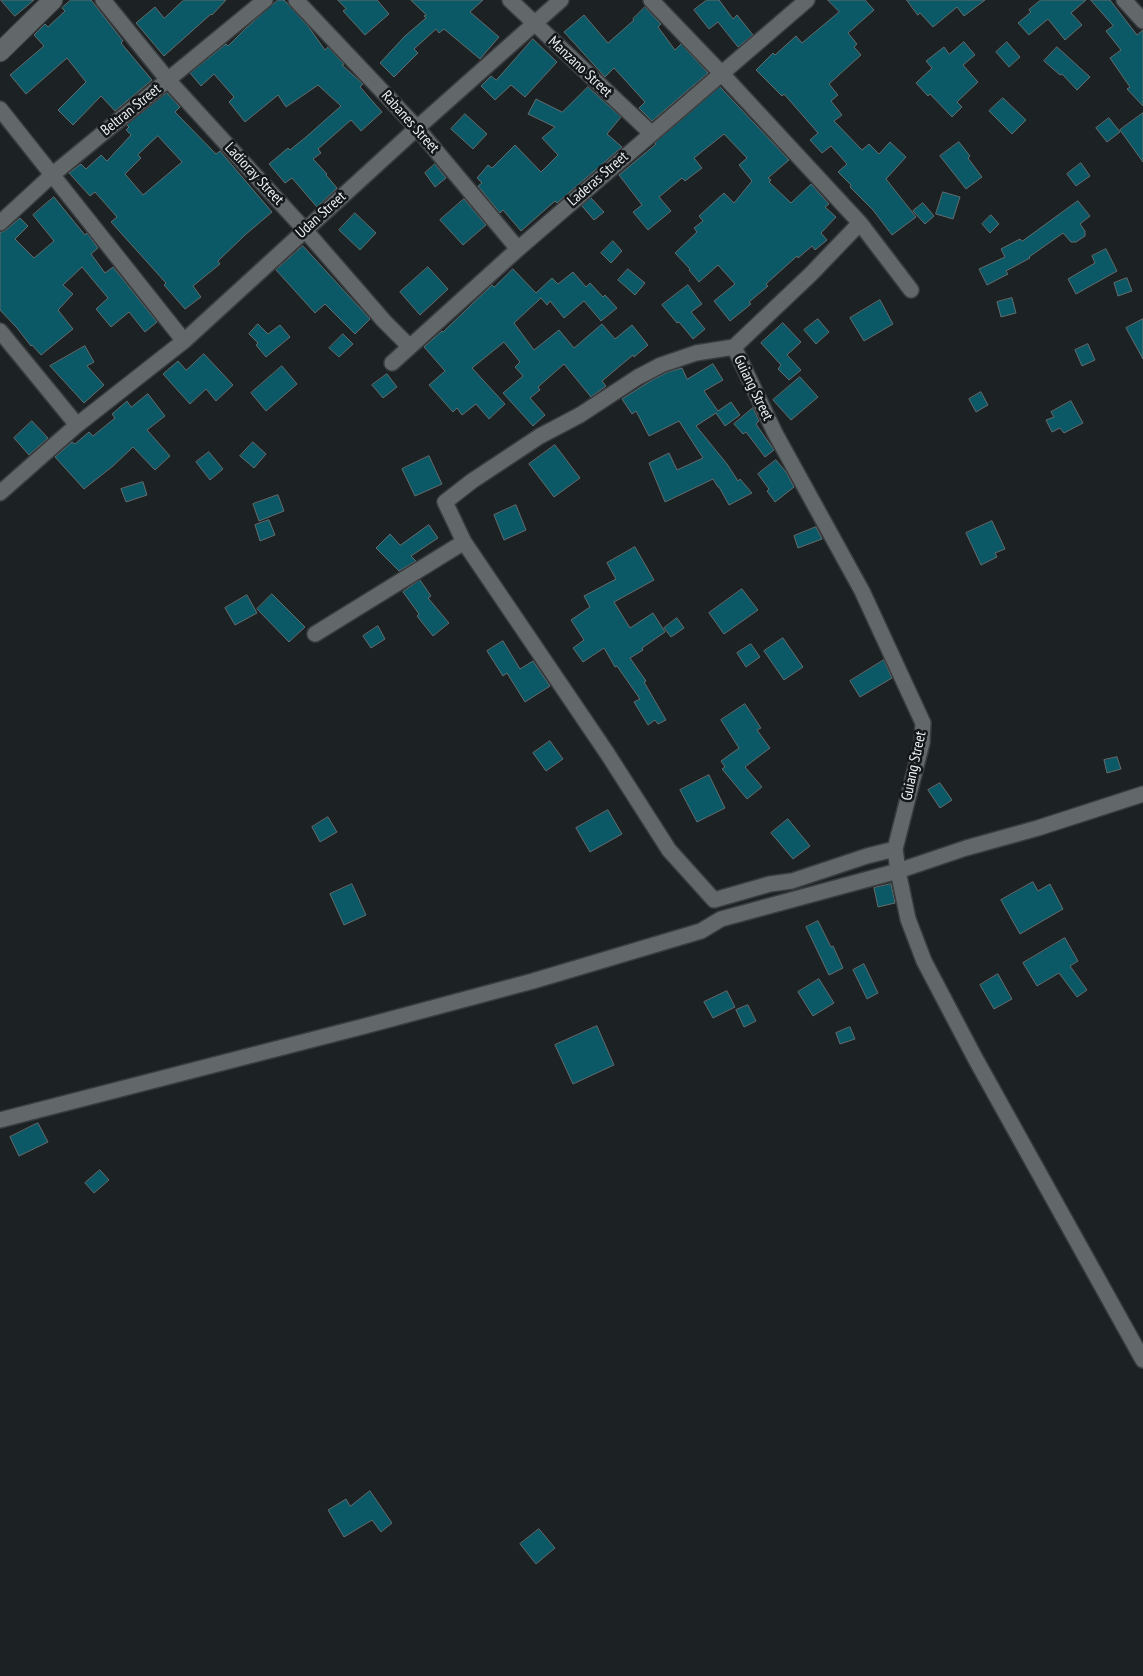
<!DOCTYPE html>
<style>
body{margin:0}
canvas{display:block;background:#1c2123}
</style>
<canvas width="1143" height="1676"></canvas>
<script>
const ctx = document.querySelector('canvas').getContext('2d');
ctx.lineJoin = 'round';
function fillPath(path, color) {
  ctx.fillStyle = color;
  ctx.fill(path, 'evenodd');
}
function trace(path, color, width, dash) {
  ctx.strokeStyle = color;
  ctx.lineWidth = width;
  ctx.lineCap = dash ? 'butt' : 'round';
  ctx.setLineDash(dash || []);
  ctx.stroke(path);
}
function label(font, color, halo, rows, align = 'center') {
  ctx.font = font + ' "PT Sans Narrow",sans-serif';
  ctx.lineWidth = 5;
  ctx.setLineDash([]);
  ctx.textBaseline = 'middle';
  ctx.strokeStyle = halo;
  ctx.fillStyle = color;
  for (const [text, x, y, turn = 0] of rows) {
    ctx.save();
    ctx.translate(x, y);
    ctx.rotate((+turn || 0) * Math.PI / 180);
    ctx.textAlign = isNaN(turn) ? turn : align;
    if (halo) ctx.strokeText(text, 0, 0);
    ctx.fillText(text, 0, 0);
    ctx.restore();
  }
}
const building = new Path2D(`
 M1,0H34L15,16Z
 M71,0H91L123,41L121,43L152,80L115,111L101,96L73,125L58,110L86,82L67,58L26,94L10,75L44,46L34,35L45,24L48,27L65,11L62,8Z
 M184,0H226L212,15L211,14L164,56L136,23L155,7L164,18Z
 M278,0H284L308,26L325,50L328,47L344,64L342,65L363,84L360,87L382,112L361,131L351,120L318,149L321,153L313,159L327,174L326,175L337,188L317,207L292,178L285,183L269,164L288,148L290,150L306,137L341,106L318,85L286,107L278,95L245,122L229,102L234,97L214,74L201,86L190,73L226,44L228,46L244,30Z
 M338,0H377L389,14L365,35L343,11L346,9Z
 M411,0H483L470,12L499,37L480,59L444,29L439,33L436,29L414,49L418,53L394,77L380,63L405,36L426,18L424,16L426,15Z
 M707,0H719L733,19L737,15L753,35L738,47L718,22L709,29L694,10Z
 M828,0H865L874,10L848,33L857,44L854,47L861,55L829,84L838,95L831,101L842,115L834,121L862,150L869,144L879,154L890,142L906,157L886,179L916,217L892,235L873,210L850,187L851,185L838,172L847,164L831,146L822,153L810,140L818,133L784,94L782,96L756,70L773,53L775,55L796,36L802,43L839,12Z
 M907,0H985L964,16L957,7L933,27L920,13L918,15Z
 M1041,0H1086L1071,13L1082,25L1065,40L1048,19L1029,35L1018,23L1031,12L1029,10Z
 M1091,0H1110L1137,35L1143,30V106L1127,89L1130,87L1110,58L1121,50L1106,31L1113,26Z
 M645,7L661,24L658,27L675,50L681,44L708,73L652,121L639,108L645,102L614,68L605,77L564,32L584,15L608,43L634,20L633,19Z
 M533,39L557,62L525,97L511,85L495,100L481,86L491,76L496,80Z
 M964,42L975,55L963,65L978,82L957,102L962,107L952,117L930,94L928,96L916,83L932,68L926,61L944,47L949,54Z
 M1007,42L1020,57L1009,67L996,52Z
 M1057,47L1090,77L1077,90L1062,74L1060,75L1044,61Z
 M588,87L621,117L607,134L622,147L557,203L555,201L521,231L503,210L500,213L478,186L482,183L477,178L488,165L492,168L515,145L541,172L558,155L542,138L555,127L528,114L536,99L562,112Z
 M720,87L789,160L768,178L771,180L769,182L791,203L811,184L829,204L825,207L836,217L821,233L827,240L815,250L812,246L798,258L797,256L766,284L768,286L749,302L751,304L730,321L714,301L735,284L718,265L699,282L689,270L690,269L675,253L697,232L694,228L703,221L699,216L724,193L734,203L752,181L739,165L747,158L724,134L694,158L702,168L685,181L682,178L659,197L671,211L648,230L633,212L642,205L619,175L656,144L655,143Z
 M167,93L180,107L175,112L216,154L220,151L272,212L245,235L218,261L220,264L193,286L201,297L185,309L164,285L166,283L111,222L117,217L95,192L90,196L69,173L81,164L86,169L101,155L107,161L131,135L126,130L129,127L127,125ZM158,136L182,162L143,195L125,174L141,158L138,155Z
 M1003,98L1026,120L1012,134L989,111Z
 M1143,113V162L1120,130Z
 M465,114L487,134L473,149L451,129Z
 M1109,118L1120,132L1107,142L1096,128Z
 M959,142L970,156L968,158L982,177L966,189L940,156Z
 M1081,163L1090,176L1076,186L1067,174Z
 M435,164L446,178L435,187L425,173Z
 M943,192L960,197L953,219L936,214Z
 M54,197L85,235L87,233L98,248L91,254L105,273L113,267L157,322L145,332L129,312L111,327L96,309L108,298L82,267L63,285L73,294L58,310L73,329L41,355L32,345L31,346L17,328L0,310V233L6,230L20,218L28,226L15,239L34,258L54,241L33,215Z
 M591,198L604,212L594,220L582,206Z
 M464,199L486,225L463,245L440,220Z
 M1078,201L1090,216L1080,224L1085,231V236L1076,242H1071L1063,233L1029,257L1030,258L1006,271L1008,274L987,285L979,269L1005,257L1001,249L1020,239L1022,241Z
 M923,203L934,216L925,224L913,211Z
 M355,213L376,233L360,250L339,230Z
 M991,215L999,224L990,233L982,224Z
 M613,241L622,251L611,263L601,253Z
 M303,246L370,319L355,334L325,304L315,313L276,270Z
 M1106,249L1117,271L1076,294L1068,279L1095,263L1092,256Z
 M428,267L448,289L420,315L400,292Z
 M513,269L536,293L552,278L558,284L573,272L586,287L590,283L603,297L605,295L617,308L601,321L584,301L564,318L550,301L547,305L541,298L514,323L534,350L559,330L574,348L602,324L615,339L632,325L648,345L634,357L633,355L602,381L606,386L591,397L564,364L538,387L540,390L530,398L545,415L533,426L503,393L523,376L515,367L520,362L504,342L472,368L505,404L489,419L476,404L462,415L457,408L453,412L429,385L445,371L424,347L442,331L443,332L492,285L494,287Z
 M628,269L645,283L635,295L618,280Z
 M1127,278L1132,291L1118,296L1114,283Z
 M688,285L702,304L691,312L705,329L693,339L679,322L677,323L662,305Z
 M1012,298L1016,313L1001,317L997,302Z
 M880,300L893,324L864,341L850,318Z
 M818,319L829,332L816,344L804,330Z
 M1143,319V359L1126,328Z
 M783,323L801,342L787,355L801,370L789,380L778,369L781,365L761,343Z
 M258,324L268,334L280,325L290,337L266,357L256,345L258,343L249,334Z
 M343,334L353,344L339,357L329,348Z
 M1088,344L1095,360L1082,366L1075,350Z
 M85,346L94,362L87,366L104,385L84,403L50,366Z
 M204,354L233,385L216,401L206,389L190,404L163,374L178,361L186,370Z
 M713,364L723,380L704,391L718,411L731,402L740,415L725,426L716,413L696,426L727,464L738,481L740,479L752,493L729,505L719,487H718L713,479L665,502L649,463L669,453L677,470L703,458L679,421L649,436L636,411L632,414L622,399L652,380L668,372L682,368L687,379Z
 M282,366L297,384L266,411L251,393Z
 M387,374L397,387L383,398L372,385Z
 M800,377L818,397L791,420L773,400Z
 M981,392L988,405L976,412L969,399Z
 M148,394L165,416L147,430L170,456L155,470L133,447L113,466L84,489L55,457L72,442L75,444L89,432L93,436L115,418L112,414L127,401L131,407Z
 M1071,401L1083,423L1064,433L1060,428L1052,432L1046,420L1054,417L1051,412Z
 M753,408L759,421L756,424L774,450L765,457L746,432L743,434L734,424Z
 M32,421L48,438L29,455L14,438Z
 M253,442L266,454L254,468L240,456Z
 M555,445L580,478L554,497L529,464Z
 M209,452L223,469L210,480L196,462Z
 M429,456L442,484L415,496L402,469Z
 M776,460L786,472L794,487L775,502L767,491L769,489L758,474Z
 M143,482L147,495L126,502L121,489Z
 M278,495L284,511L259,521L253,504Z
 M516,505L526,530L504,540L494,515Z
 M269,520L275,535L260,541L255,525Z
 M992,521L1005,549L995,553L997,557L981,565L966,533Z
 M429,525L438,538L411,556L416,561L399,571L376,548L390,534L400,545Z
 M816,527L822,539L798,548L794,536Z
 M635,547L654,580L614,602L630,628L653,613L665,632L642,648L643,650L630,658L646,681L644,682L666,720L658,724L655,720L648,725L634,702L640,699L617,666L615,667L604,648L583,662L573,648L584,640L571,620L590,607L584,596L616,579L607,563Z
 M420,580L431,596L428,598L449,623L433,636L417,616L419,614L403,592Z
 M742,589L758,610L724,634L709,613Z
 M272,594L305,627L289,642L257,609Z
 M247,595L257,613L235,625L225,608Z
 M677,618L684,628L671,637L664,628Z
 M378,626L385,639L371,648L363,636Z
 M783,638L803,667L784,680L764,651Z
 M503,641L520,669L533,661L550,686L525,702L507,673L503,676L487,651Z
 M751,644L760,657L746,667L737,653Z
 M884,660L892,678L860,697L850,681Z
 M745,704L761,728L757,730L770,748L745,767L762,787L747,799L722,769L725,767L721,761L739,748L721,720Z
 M550,741L563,759L546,771L533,753Z
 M1117,757L1121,769L1107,773L1104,760Z
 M709,775L725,808L697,822L680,790Z
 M940,783L952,800L940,808L928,790Z
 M608,810L622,834L590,852L576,828Z
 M328,817L337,832L320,842L312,827Z
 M788,819L810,846L793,859L771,833Z
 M1033,882L1038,891L1050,884L1063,909L1020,934L1001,900Z
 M352,884L366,915L344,925L330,894Z
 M891,884L895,903L878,907L874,888Z
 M818,921L831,947L833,946L843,968L829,975L806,927Z
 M1065,938L1078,961L1070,966L1087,990L1077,997L1059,973L1037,986L1023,963Z
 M864,964L878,993L867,999L853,970Z
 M998,974L1012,999L994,1009L980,985Z
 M819,979L834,1003L813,1016L798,992Z
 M727,991L735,1007L713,1018L704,1002Z
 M748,1005L756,1021L744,1027L736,1010Z
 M597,1026L614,1065L573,1084L555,1045Z
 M850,1027L855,1039L840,1044L836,1033Z
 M38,1123L48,1142L19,1156L10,1137Z
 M100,1170L109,1180L94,1193L85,1183Z
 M370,1491L392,1523L381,1532L372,1520L344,1537L328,1510L346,1499L350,1506Z
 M539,1529L555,1548L536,1564L520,1544Z`);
fillPath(building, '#0b5967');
trace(building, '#646b6c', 1);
const minor = new Path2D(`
 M103,0L168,80L305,230L384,321L409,346
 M296,0L417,128L518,249
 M510,0L651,133
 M651,0L722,74L860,223L811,274L734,347L775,433L862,591L923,723L922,743L895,849L898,871L908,919L924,961L975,1058L1143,1360
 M1124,0L1143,21
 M0,109L184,341
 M0,223L52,175L265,0
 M860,223L911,290
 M0,331L77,425
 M734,347L696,353L661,365L638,377L580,415L540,436L472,481L445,502L464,542L607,753L669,850L714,900L770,884L792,881L867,856L895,849
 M392,363L518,249L807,0
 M0,493L77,425L184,341L417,128L561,0
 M315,634L464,542
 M0,1120L365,1026L533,981L701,931L721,919L898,871L966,848L1038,828L1143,794`);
const tertiary = new Path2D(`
 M0,52L53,0`);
trace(minor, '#393c3f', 18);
trace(tertiary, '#393c3f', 21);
trace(minor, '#62676a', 15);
trace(tertiary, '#62676a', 19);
label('15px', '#eceff0', '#13171a', [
 ["Manzano Street",580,67,43],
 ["Beltran Street",131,110,-39],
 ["Rabanes Street",410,122,48],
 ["Ladioray Street",254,174,47],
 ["Laderas Street",598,179,-41],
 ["Udan Street",321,215,-42],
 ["Guiang Street",753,388,64],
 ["Guiang Street",914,766,-78]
]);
</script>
